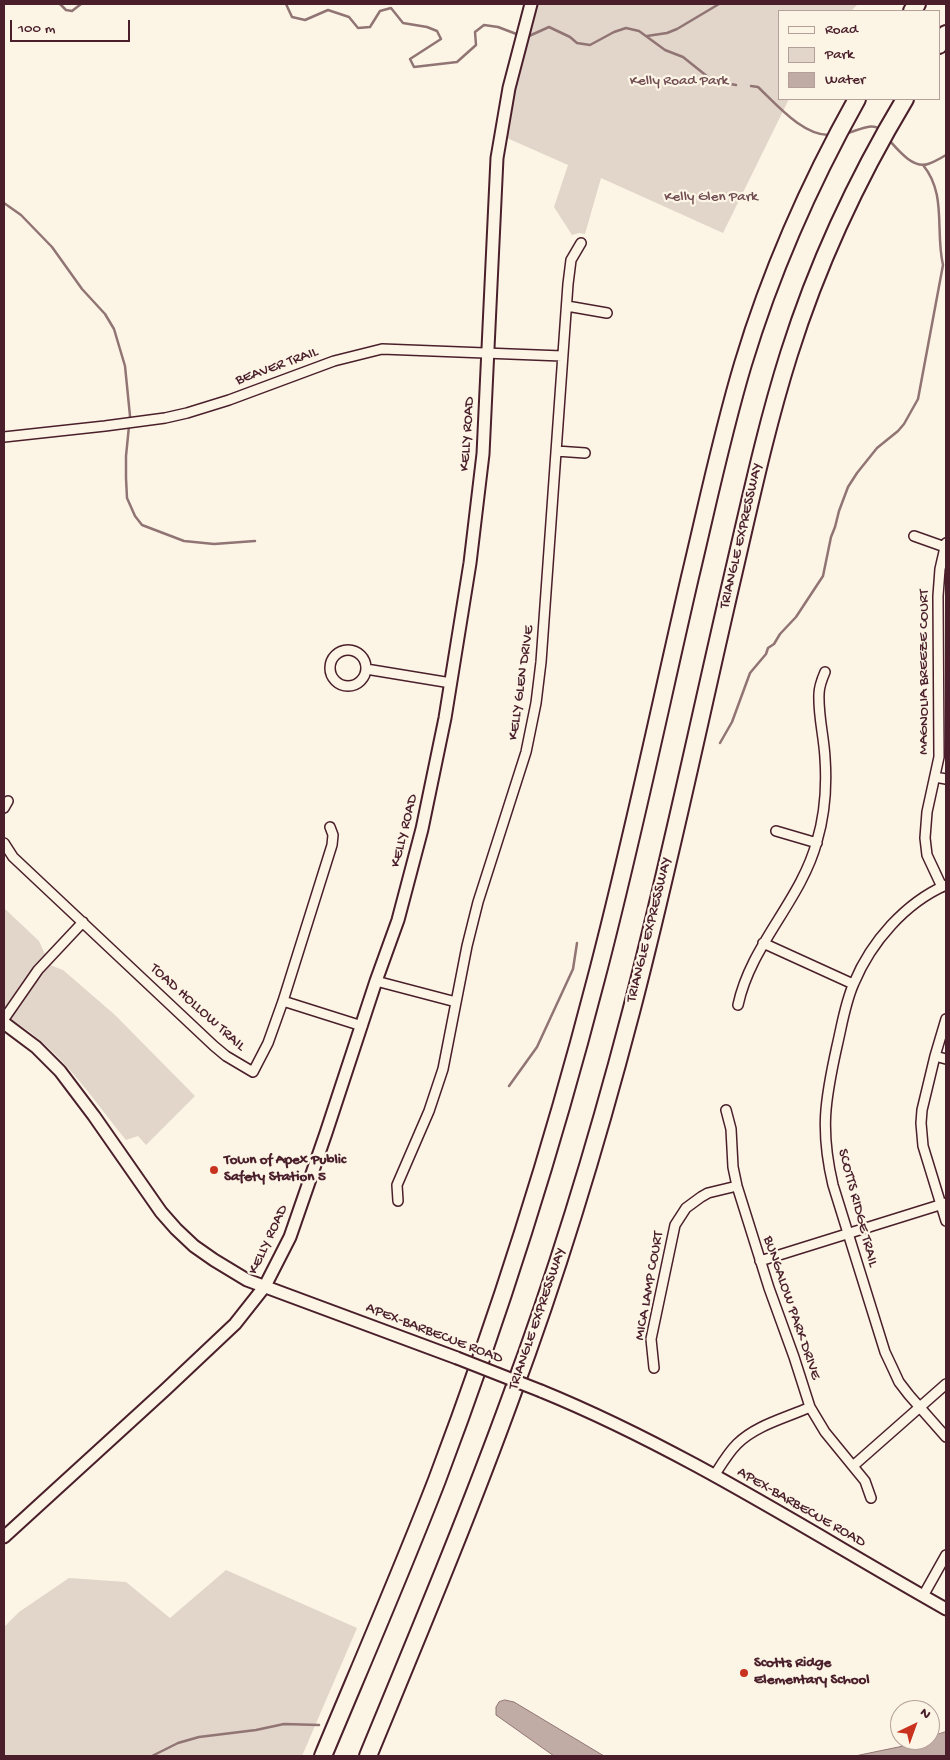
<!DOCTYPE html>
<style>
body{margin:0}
#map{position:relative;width:950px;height:1760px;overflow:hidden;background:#fcf5e5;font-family:"Gochi Hand",sans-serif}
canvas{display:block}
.frame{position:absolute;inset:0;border:5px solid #4a1f2b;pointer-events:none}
.legend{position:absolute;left:778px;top:10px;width:162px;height:90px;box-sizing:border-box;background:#fcf5e5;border:1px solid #b59f9b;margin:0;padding:6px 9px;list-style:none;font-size:15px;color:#4a1f2b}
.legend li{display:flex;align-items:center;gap:10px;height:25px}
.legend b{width:25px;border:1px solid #b59f9b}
.north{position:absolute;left:890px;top:1700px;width:50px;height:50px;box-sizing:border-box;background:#fcf5e5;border:1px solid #b59f9b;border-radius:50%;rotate:42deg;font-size:14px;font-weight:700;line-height:20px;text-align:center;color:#4a1f2b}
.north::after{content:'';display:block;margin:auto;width:18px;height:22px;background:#c8321e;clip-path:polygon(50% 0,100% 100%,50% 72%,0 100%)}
.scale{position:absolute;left:10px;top:20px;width:120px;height:22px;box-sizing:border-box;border:2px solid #4a1f2b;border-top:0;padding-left:6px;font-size:15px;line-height:18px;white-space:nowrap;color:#4a1f2b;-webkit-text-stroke:4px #fcf5e5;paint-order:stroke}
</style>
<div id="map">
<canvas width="950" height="1760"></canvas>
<div class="frame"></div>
<ul class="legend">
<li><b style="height:6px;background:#fcf5e5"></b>Road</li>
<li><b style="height:14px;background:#e2d5ca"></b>Park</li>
<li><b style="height:14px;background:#c0aca5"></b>Water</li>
</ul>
<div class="north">N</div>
<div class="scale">100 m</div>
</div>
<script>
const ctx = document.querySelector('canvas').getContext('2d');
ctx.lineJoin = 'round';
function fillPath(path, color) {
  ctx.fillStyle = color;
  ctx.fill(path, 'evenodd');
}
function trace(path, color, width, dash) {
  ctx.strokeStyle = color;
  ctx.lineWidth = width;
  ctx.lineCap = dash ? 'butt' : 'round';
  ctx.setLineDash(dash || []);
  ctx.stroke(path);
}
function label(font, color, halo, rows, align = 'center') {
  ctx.font = font + ' "Gochi Hand",sans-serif';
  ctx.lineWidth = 4.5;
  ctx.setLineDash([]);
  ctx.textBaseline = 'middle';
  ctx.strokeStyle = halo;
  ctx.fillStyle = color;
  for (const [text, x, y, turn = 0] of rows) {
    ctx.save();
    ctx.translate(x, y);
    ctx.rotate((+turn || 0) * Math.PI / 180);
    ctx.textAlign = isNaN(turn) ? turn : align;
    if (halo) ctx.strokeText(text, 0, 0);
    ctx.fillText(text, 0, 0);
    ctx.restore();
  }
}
fillPath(new Path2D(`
 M530,4H858L851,11H779V99H789L723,233L601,178L585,234L579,233L572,235L554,207L568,165L507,138C507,90 506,47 530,4Z
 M4,908L39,941L50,965L63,970L115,1015L195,1096L146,1145L138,1136L126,1140C90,1096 56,1042 4,1016Z
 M226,1570L357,1628L302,1756H4V1627L19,1612L69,1578L126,1582L170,1618Z`), '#e2d5ca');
const water = new Path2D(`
 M505,1700L514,1702L604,1756H554L496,1715V1707L499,1702Z
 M946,1732V1756H855L913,1744L921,1740H930V1737Z`);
fillPath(water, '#c0aca5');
trace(water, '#917474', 1);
trace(new Path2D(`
 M60,4L66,10L72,11L81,4
 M286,4L292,17L305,20L328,10L349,17L358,28L370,27L380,11L391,8L403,23L427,27L437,31L441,39L410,59L414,67L457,62L476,45L475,32L484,25L498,27L519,35
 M529,36L549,27L570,37L577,43L590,45L614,32L626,28L639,31L665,50L683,57L713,81L736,85
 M647,36L667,33L677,29L719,4
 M751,86L758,87C777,105 804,137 831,135
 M844,134C856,132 871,121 881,130
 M889,140C898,150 913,169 928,164C934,162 941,158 946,155
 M4,203L21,215L52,247L82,289L105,314L114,329L125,366L130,416L126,456V478L127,498L135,516L142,525L184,541L214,544L255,541
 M720,743L732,722L750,673L766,654L768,648L774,644L780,634L796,617L823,576L831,537L835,527L839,511L848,487L857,473L877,448L898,431L904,424L918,399L943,265C935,231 947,194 923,165
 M509,1086L537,1047L573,969L577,943
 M152,1756L178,1743L199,1737L256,1730L284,1724L319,1725`), '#917474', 2.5);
const minor = new Path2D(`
 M567,306L607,313
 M4,437L105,426L165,418L187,413L229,400L334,361L382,349L562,356
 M556,451L585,453
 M914,536L945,547
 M330 668a18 18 0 1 1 36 0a18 18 0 1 1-36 0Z
 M366,669L451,683
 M935,777L946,779
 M4,808L8,801
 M776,831L817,843
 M4,843L13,857L214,1046L226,1056L253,1072L268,1043L283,1001L332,845L333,835L330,827
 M946,885C905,903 871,942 854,983C845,1003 842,1025 837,1046C825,1100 820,1130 833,1185L885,1352L893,1369L899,1382L909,1395L946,1437
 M942,887L927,855L925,838L927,812L939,757L938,596L940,569L946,543
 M763,943L853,984
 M376,981L456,1002
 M283,1001L362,1026
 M738,1005C751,944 801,901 817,841C825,814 827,787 825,758C824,737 818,715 819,694C819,686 822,679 825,672
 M4,1019L38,970L83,922
 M946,1019L935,1056L922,1110L921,1123L923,1146L946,1221
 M935,1056L946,1059
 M726,1110L731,1129L733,1167L737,1186L769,1288L794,1357L810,1407L825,1432L865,1481L871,1498
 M398,1201L397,1185L429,1111L443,1069L467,946L478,902L526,752L536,703L541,662L568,284L571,260L581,243
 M760,1261L946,1203
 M654,1368L651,1339L675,1225L686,1208L701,1197L708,1193L737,1186
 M853,1466L946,1384
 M714,1476C721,1465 728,1453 737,1444C756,1425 786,1418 810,1407
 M923,1596L946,1555`);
const tertiary = new Path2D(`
 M4,1023L36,1047L60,1071L94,1116L161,1212L176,1229L194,1246L214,1260L247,1280L457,1358
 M541,1391C683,1449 813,1534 946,1609
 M4,1537L165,1390L235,1324L265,1286L290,1237L326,1133L376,981L398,920L422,829L445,718L470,563L483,454L497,158L509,88L531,4`);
const motorway = new Path2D(`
 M912,11L917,4
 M939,45L946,34
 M323,1756C361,1665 401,1573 437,1480C499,1316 552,1149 596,979C631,846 659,711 690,577C707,506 722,434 743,364C771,271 810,183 857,99
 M368,1756C417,1637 467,1518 511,1397C558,1271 597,1142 631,1012C669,867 699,721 733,575C750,502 766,427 789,354C817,265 857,179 905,99`);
trace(minor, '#4a1f2b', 12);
trace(tertiary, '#4a1f2b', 15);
trace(motorway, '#4a1f2b', 20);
trace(minor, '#fcf5e5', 9);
trace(tertiary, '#fcf5e5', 11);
trace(motorway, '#fcf5e5', 16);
const tertiaryBridge = new Path2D(`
 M457,1358L541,1391`);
trace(tertiaryBridge, '#4a1f2b', 15, []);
trace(tertiaryBridge, '#fcf5e5', 11);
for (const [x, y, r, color] of [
 [214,1170,5,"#c8321e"],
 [744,1673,5,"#c8321e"]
]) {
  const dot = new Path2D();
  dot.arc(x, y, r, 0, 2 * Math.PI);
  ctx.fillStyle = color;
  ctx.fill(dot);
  trace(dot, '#fcf5e5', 2);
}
label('15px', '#704c53', '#fcf5e5', [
 ["Kelly Road Park",679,82],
 ["Kelly Glen Park",711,198]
]);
label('15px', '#4a1f2b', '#fcf5e5', [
 ["BEAVER TRAIL",277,367,-20],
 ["KELLY ROAD",468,434,-86],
 ["TRIANGLE EXPRESSWAY",742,536,-77],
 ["MAGNOLIA BREEZE COURT",925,672,-90],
 ["KELLY GLEN DRIVE",522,683,-82],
 ["KELLY ROAD",405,831,-76],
 ["TRIANGLE EXPRESSWAY",650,930,-76],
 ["TOAD HOLLOW TRAIL",197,1008,42],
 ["SCOTTS RIDGE TRAIL",857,1208,75],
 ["KELLY ROAD",269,1240,-65],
 ["MICA LAMP COURT",650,1286,-80],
 ["BUNGALOW PARK DRIVE",791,1308,71],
 ["TRIANGLE EXPRESSWAY",538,1319,-71],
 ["APEX-BARBECUE ROAD",434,1334,21],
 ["APEX-BARBECUE ROAD",801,1508,30]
]);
label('bold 15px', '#4a1f2b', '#fcf5e5', [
 ["Town of Apex Public",224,1161],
 ["Safety Station 5",224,1178],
 ["Scotts Ridge",754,1664],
 ["Elementary School",754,1681]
], 'left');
</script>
